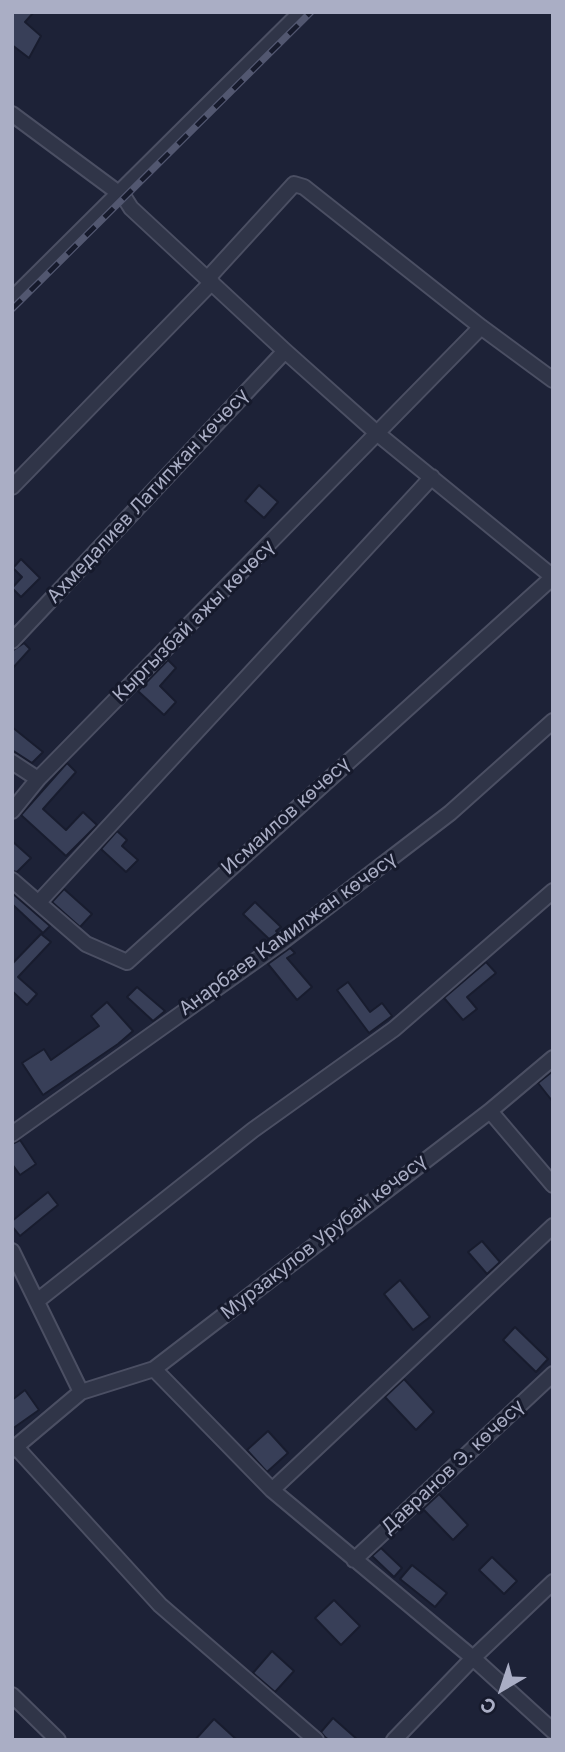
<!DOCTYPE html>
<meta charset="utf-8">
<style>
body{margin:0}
#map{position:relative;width:565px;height:1752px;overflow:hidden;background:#1d2237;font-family:Inter,sans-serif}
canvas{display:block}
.frame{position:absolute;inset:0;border:14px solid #aaaec5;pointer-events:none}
.north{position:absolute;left:467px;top:1654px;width:70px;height:70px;-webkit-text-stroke:5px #161a2c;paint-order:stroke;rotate:219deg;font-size:19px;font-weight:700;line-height:28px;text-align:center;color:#aaaec5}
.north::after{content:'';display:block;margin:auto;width:24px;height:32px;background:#aaaec5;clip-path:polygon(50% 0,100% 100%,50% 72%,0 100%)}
</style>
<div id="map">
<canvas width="565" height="1752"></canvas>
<div class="frame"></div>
<div class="north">С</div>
</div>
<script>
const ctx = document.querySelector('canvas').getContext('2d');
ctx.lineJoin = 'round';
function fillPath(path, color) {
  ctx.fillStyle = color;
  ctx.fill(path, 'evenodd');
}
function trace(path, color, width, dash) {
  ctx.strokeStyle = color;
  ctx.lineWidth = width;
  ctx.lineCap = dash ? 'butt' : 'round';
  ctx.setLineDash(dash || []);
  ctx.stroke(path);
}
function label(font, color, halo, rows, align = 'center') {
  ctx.font = font + ' Inter,sans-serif';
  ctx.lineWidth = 6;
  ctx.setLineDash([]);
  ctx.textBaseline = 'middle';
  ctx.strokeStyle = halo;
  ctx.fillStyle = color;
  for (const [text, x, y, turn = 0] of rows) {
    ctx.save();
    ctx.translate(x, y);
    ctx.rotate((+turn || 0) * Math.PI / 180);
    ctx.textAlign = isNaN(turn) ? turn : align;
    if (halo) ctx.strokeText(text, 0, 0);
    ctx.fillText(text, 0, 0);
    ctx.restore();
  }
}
const building = new Path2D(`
 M12,12H34L25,22L41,36L29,58L12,45Z
 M259,485L278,502L264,518L245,501Z
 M21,559L40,578L21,597L12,588L22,577L13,568Z
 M24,643L30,649L12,669V651Z
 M168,660L176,668L160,686L176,702L164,715L138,691Z
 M12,727L43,752L32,763L12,750Z
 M67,763L76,772L43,809L66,830L83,812L97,825L66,856L21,815Z
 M117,831L127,840L122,846L138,860L126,872L101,849Z
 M12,841L31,858L17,872L12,871Z
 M64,889L92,914L80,927L52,902Z
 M12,893L50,926L43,933L12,904Z
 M255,902L281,927L276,931L278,933L269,939L243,914Z
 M41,934L51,942L18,977L37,994L27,1005L12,991V964Z
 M290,948L295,953L287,958L312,987L297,1000L268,964Z
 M486,962L496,973L467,997L477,1009L463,1020L444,998Z
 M348,982L370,1012L382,1003L392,1016L369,1033L337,990Z
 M137,987L165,1011L153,1021L127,997Z
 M107,1002L133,1031L118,1044L43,1095L22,1063L44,1049L51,1060L99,1026L91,1016Z
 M553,1071V1102L538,1083Z
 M20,1140L36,1164L20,1175L12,1164V1144Z
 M48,1192L58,1205L20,1236L12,1226V1221Z
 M482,1241L500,1262L487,1274L468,1252Z
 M400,1280L430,1317L413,1330L384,1294Z
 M515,1327L548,1359L536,1372L503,1340Z
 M404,1379L434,1412L416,1430L385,1397Z
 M25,1390L39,1410L12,1429V1400Z
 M268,1431L288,1453L267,1472L247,1450Z
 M439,1494L468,1525L453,1540L423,1509Z
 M381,1548L402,1568L394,1577L372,1556Z
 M492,1557L517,1581L504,1594L479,1570Z
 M412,1565L447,1593L435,1607L400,1579Z
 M334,1600L360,1626L341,1645L315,1618Z
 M272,1651L294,1671L275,1692L253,1673Z
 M333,1718L358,1740H329L325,1737L321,1732Z
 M214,1719L237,1740H195Z`);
fillPath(building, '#383f58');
trace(building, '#181c2e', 2);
const minor = new Path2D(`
 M12,114L124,197L131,208L285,351L378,434L553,577
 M208,278L294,184L304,187L481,327L553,380
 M12,299L301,12
 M12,487L212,282
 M12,641L285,351
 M12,762L38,779
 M12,811L38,779L481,327
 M12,880L86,944L127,962L553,577
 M39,902L432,477
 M490,1111L553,1185
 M12,1134L279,944L450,813L553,721
 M12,1251L81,1392
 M37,1301L253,1130L394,1029L553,891
 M154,1369L272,1490L473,1658L553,1731
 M16,1447L160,1605L316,1740
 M12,1450L81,1392L154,1369L490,1111L553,1058
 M272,1490L553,1226
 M354,1560L553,1374
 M12,1695L58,1740
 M394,1740L473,1658L553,1582`);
trace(minor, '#4b4f63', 18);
trace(minor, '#303548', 14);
const rail = new Path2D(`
 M12,309L311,12`);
trace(rail, '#525770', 7);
trace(rail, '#161a2c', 4.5, [13]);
label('19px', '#aaaec5', '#161a2c', [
 ["Ахмедалиев Латипжан көчөсү",148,496,-47],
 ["Кыргызбай ажы көчөсү",194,621,-45],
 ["Исмаилов көчөсү",286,816,-42],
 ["Анарбаев Камилжан көчөсү",288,934,-36],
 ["Мурзакулов Урубай көчөсү",324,1237,-38],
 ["Давранов Э. көчөсү",453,1467,-43]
]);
</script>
